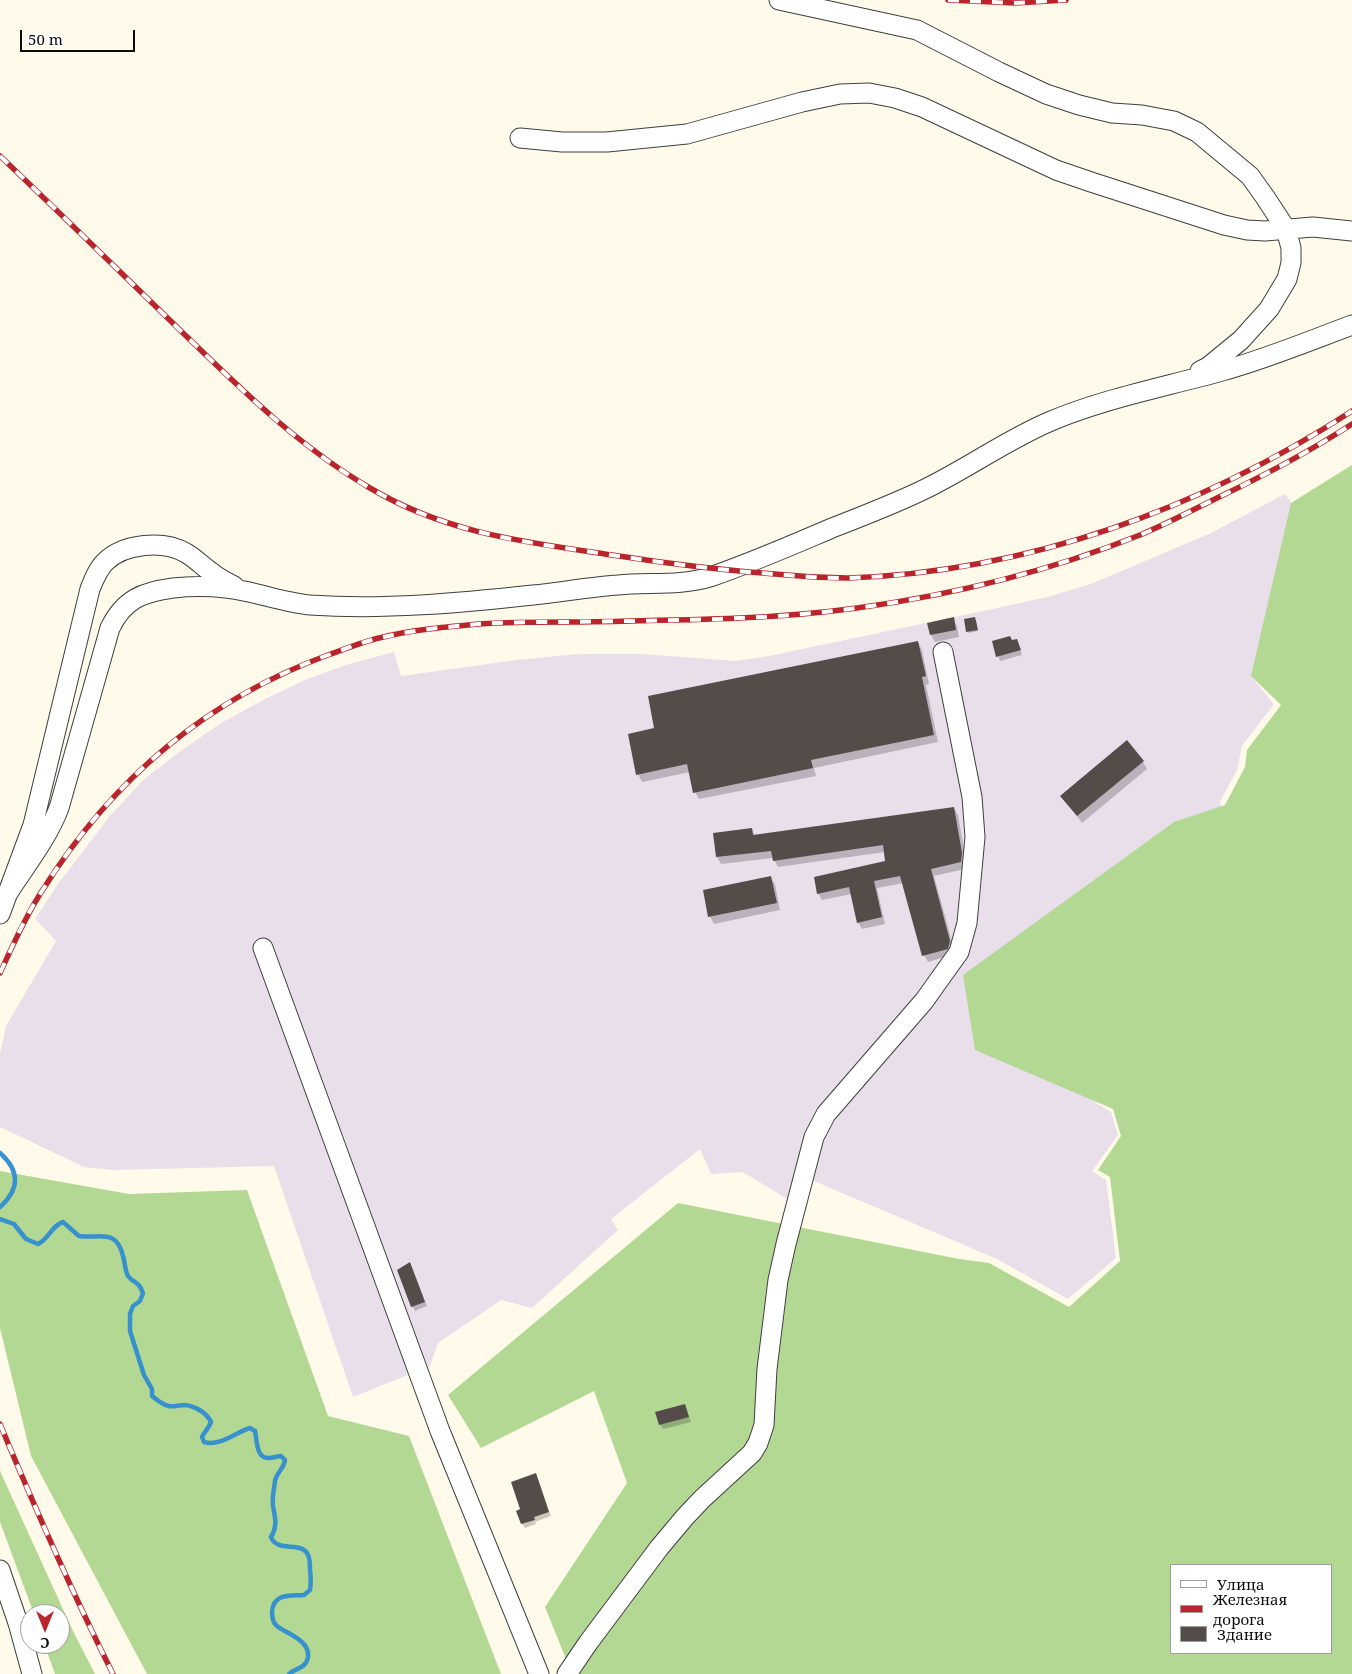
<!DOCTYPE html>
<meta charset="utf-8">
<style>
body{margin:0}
#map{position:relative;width:1352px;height:1674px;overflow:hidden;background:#fffae9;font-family:"Noto Serif",serif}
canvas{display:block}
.legend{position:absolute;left:1170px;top:1564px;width:162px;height:90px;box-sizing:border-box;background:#fff;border:1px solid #9d9d9d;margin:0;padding:6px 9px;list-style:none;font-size:15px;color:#0b0b0b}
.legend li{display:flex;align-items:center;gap:10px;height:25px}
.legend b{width:25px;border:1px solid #9d9d9d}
.north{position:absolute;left:20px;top:1604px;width:50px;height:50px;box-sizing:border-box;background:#fff;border:1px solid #9d9d9d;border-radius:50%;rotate:180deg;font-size:14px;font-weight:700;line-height:20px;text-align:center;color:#0b0b0b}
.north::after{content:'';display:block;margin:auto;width:18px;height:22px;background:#b9252d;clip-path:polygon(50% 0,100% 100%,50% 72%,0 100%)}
.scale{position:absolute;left:20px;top:30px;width:115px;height:22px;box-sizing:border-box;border:2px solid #0b0b0b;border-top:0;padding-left:6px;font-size:15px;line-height:18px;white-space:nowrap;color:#0b0b0b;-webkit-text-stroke:4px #fff;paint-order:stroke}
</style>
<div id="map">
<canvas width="1352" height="1674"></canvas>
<ul class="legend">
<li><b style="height:6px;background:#fff"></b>Улица</li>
<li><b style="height:6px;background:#b9252d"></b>Железная дорога</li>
<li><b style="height:14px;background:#544c48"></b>Здание</li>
</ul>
<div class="north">С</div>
<div class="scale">50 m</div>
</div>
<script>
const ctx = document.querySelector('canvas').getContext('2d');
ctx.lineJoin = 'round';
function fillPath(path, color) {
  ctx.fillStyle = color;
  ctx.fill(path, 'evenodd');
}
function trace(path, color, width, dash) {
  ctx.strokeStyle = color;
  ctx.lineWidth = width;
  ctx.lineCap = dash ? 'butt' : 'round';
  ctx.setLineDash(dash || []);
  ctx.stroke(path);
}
fillPath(new Path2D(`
 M1285,494L1343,574L1251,676L1274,704L1242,746L1237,770L1220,802L1239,899L1080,1093L1111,1112L1118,1135L1092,1171L1106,1180L1116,1258L1068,1299L997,1259L814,1181L794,1179L787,1199L743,1172L711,1174L700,1149L611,1219L618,1230L532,1308L501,1300L438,1343L430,1366L353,1397L274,1166L114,1170L84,1167L0,1127V1054L6,1026L56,941L35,919L58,884L110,816L143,780L178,753L221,723L265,699L307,679L346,665L394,652L401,676L517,660L578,654H643L735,661L769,656L1002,607L1047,597L1091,584L1211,533Z`), '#e9dfea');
fillPath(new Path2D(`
 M1352,465V1674H572L545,1607L627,1483L594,1391L481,1448L448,1395L678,1203L959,1259L989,1263L1069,1307L1120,1261L1110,1177L1098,1170L1121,1136L1113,1109L975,1050L963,975L1174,822L1225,805L1245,767L1247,750L1281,705L1251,676L1291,503ZM1171,1565H1331V1653H1171Z
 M0,1171L129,1194L247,1190L328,1416L409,1436L501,1674H147L31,1456L0,1328Z
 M0,1471L73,1631L95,1674H55L44,1644H60V1614H34L0,1522Z`), '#b3d894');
fillPath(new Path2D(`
 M953,619L957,626L959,637L935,642L931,635Z
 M976,620L978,631L969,633L967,631Z
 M1017,640L1022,655L1000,661L993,642Z
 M918,642L922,650L929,684L926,685L938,742L814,768L816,776L699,799L695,792L690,772L642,782L638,774L656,729Z
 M1143,762L1147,769L1082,823L1062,796Z
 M954,808L958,815L966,861L965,869L934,876L954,949L951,955L928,962L924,955L904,883L877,888L885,924L862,929L858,922L852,894L822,900L818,893L887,862L885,852L778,867L773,858L721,864L717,857L752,829L755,836Z
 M770,877L775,884L780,910L714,924L710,916Z
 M412,1268L427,1306L415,1311L412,1306Z
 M685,1405L691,1422L663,1429L660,1424Z
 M538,1479L551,1516L535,1522L536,1524L525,1528L522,1524V1510Z`), '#0003');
trace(new Path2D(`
 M0,1153C20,1171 20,1189 0,1207
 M0,1219L14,1224L26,1239L38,1244C49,1239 52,1225 63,1222L79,1236C100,1239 116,1228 123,1256C125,1262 125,1271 128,1276C134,1284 138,1280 143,1293L140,1301L133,1306L130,1314V1331L144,1375L152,1389V1396C157,1400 162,1405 169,1406C174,1407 179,1405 185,1405C195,1406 207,1413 211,1422C209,1428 205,1431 202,1437L204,1442C220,1447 236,1432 250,1428L255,1431C257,1440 256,1459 269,1458C273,1458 277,1456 281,1456L285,1460C284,1469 276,1473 275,1481C274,1489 272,1498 273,1506C275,1518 278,1526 271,1537C278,1555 304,1538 309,1558C310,1561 310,1566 310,1570C311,1577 311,1583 310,1590L304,1595C290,1596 273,1593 272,1612C272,1617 273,1623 277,1626C287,1634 310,1640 308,1657C306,1669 295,1668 289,1674`), '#3791cc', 4.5);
fillPath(new Path2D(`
 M954,617L956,630L930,635L927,623Z
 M975,617L978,630L966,632L964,619Z
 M1010,636L1012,640L1017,639L1021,650L996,657L992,641Z
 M918,641L926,676L922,677L934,735L811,760L813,768L693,793L687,764L636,775L628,734L654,728L648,696Z
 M1127,740L1144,761L1077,816L1060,796Z
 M954,807L962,853L961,862L931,869L950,941L948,949L922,956L900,876L874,881L882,917L857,923L849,887L817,894L814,877L885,861L883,845L773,861L771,851L716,857L713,833L752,828L753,835Z
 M771,876L777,903L708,917L703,890Z
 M410,1262L425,1302L411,1307L397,1270Z
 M685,1404L689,1417L659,1425L655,1412Z
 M536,1473L549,1512L534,1517L535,1520L521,1524L516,1511L520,1509L511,1482Z`), '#544c48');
const minor = new Path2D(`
 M779,0L917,30L999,72L1046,94L1079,105L1112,113L1142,115L1174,121L1197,132L1250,176L1265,197L1286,229L1291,248V263L1287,279L1269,309L1241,340L1208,367L1200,371
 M520,138L562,142H607L687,134L802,102L840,94L869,93L895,98L922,107L1056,170L1091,182L1224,225L1247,230L1265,231L1313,227L1352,231
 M8,893C26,865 47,839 59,808L110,628C124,599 143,592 173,588C191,586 208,586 226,588C254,591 281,602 310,605C384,610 459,603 533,595C562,592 590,587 618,585C649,582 680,586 710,577C751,563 792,545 832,528C863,516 894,504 923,490C967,469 1006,440 1051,421C1106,398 1165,387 1222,371C1266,359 1309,341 1352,325
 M0,914L33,825L90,589C94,579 98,569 105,562C124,543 164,540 186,553C195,558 202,566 211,572C218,578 226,582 234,586
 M263,948L440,1431L539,1674
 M0,1570L18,1623L32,1674
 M567,1674L588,1643L659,1548L685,1517L702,1499L752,1453L758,1443L764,1425L767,1369L778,1280L786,1244L814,1137L826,1114L924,1001L959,952L967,923L975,837L972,797L943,652`);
trace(minor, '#3e3e3e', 21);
trace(minor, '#fff', 19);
const rail = new Path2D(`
 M948,0L1015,3L1066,0
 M0,156C61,214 121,273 182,332C241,389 298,446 370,488C447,534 526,542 612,555C670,564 728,571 787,575C807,577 828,578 848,578C1028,572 1202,508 1352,411
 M0,973C13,945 25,917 42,891C111,781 205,700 328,655C345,649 362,642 379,638C411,630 446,627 479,624C509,622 541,622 571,622C666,620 762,621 857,608C952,595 1050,571 1140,535C1166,524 1191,511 1217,498C1263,476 1309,452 1352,424
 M0,1424C35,1508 72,1592 113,1674`);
trace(rail, '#b9252d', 5.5);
trace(rail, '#fff', 4, [11]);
</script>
